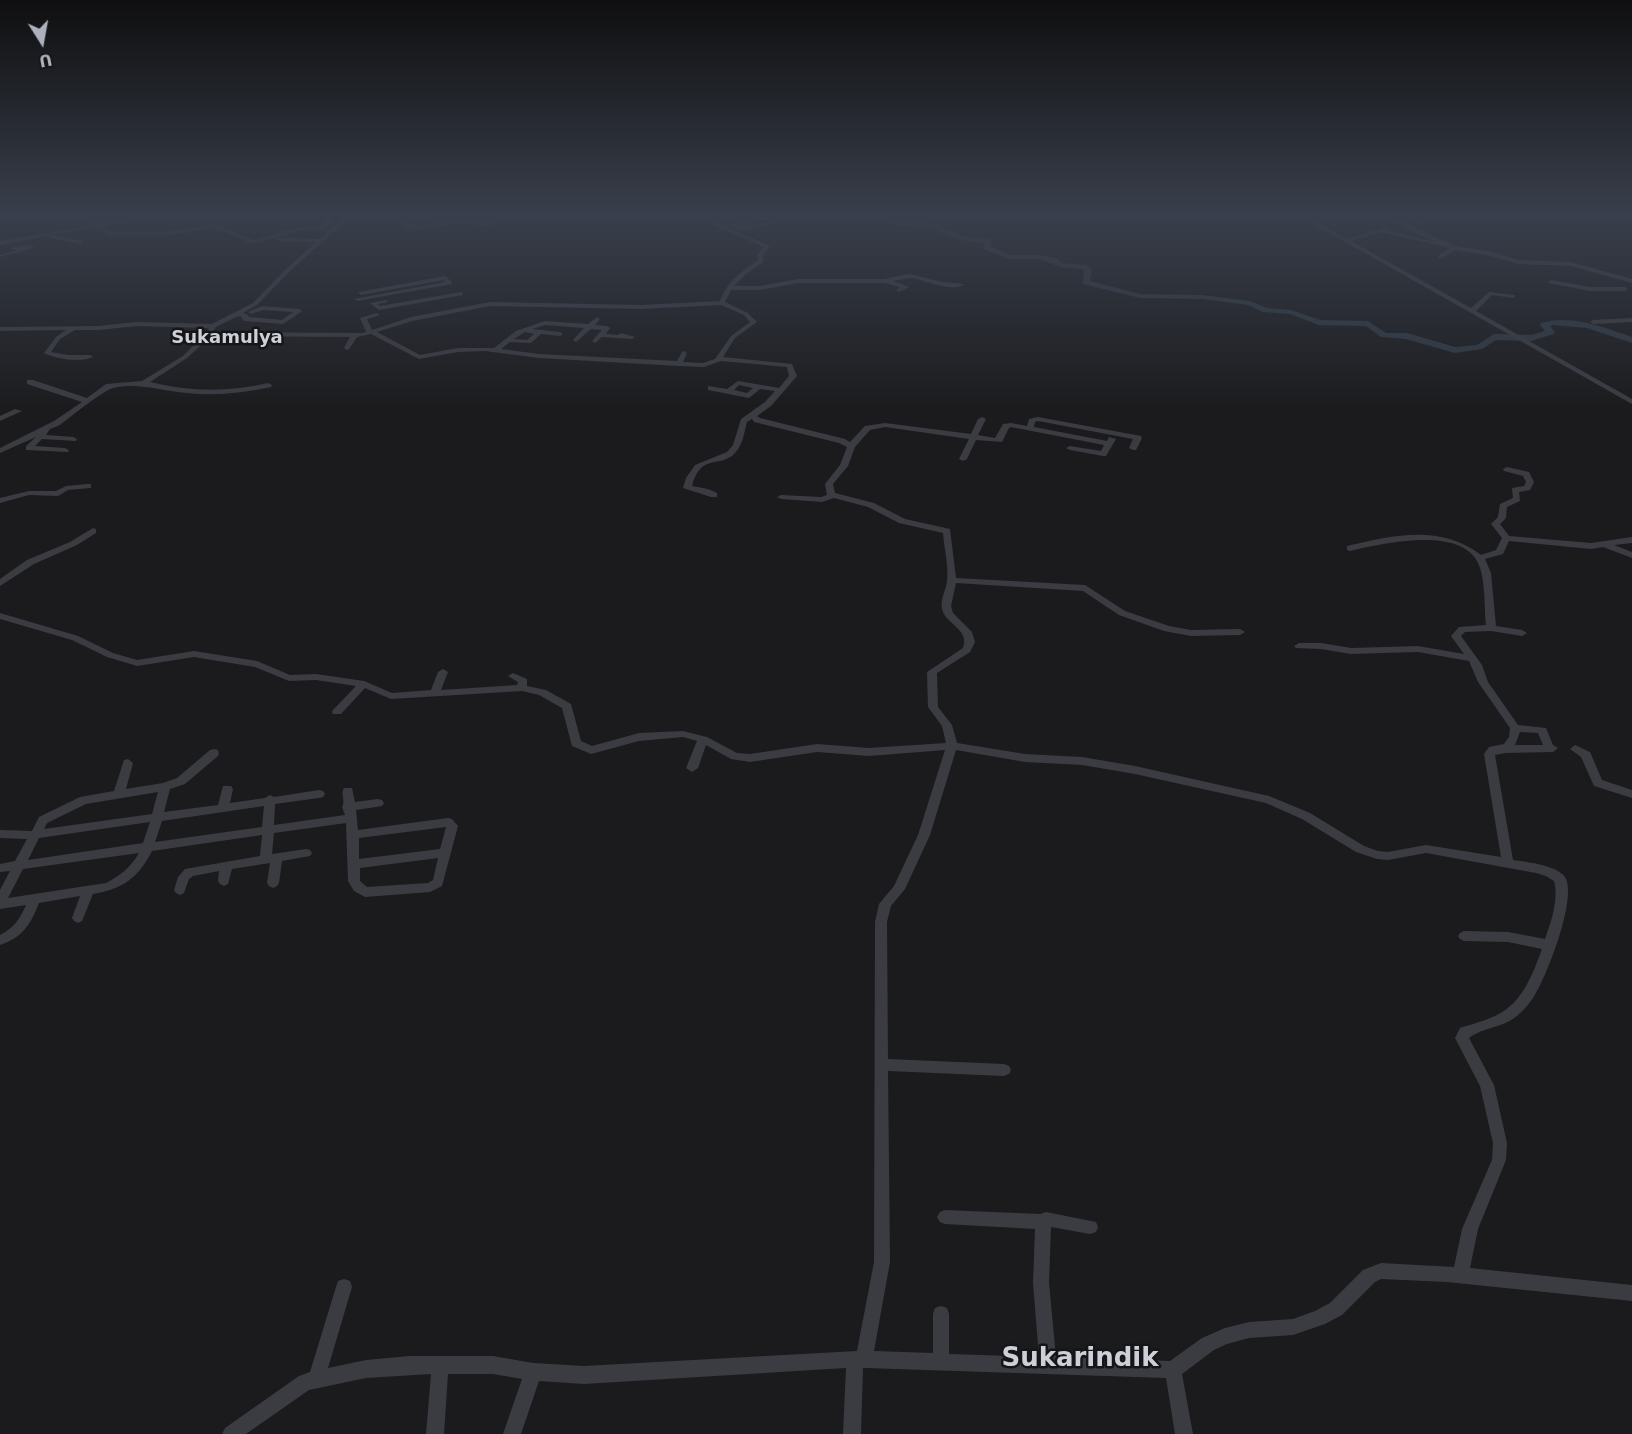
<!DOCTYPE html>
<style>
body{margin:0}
#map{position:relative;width:1632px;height:1434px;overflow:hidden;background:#1b1b1d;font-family:"DejaVu Sans",sans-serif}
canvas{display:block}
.north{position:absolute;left:12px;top:12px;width:60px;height:60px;-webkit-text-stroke:4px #161618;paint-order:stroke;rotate:169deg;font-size:16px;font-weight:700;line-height:24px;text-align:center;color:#adb1bd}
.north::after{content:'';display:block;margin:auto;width:21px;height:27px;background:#adb1bd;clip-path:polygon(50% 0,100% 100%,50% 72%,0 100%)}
</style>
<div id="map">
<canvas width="1632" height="1434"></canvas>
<div class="north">U</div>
</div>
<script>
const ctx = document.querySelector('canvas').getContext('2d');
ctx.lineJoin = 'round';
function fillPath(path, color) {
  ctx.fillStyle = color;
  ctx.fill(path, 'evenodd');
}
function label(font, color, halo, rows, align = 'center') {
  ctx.font = font + ' "DejaVu Sans",sans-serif';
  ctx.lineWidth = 5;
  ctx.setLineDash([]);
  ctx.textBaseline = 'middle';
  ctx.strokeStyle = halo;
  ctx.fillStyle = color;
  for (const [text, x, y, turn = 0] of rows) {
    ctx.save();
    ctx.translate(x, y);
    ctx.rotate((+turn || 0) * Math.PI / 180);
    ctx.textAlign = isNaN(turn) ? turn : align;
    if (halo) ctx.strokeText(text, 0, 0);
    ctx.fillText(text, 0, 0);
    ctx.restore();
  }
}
fillPath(new Path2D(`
 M71,214H79L111,232H164L216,224L254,240L299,227L319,226L326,220L325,216L336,214L331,217L332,221L324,230L299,231L253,244L215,228L164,236H110Z
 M389,214L405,217L409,224L426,225L460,220L490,221L496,214H510L501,217L497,224C483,226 471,224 457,224C439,225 422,232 403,228L400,219Z
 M787,214L883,216L903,222L933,224L964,236L991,239V246L1009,255H1040L1056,258L1062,263L1087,265L1092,270L1090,281L1140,294L1202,295L1250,301L1268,308L1291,310L1320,320L1368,321L1386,333H1407L1455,347L1477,345L1494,334L1531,335L1545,331L1540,325L1541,323C1571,314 1603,327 1632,337V343L1587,328L1553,325L1550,326L1555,332L1554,334L1531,341L1496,340L1482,349L1455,353L1406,339L1381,337L1366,326L1319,325L1290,314L1263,312L1248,305L1202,299L1140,298L1083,284L1084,271L1082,269L1060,267L1040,259H1008L984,249V243L960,240L932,228L902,226L882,220L790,216Z`), '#2f3942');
fillPath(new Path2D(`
 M140,214H146L134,221L52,235L82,241L83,242L80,244L49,238V236L0,245V241L132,218Z
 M348,214H354L289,272L257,305L243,313L248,315L249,317L282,320L293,312L263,310L251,314L248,312L262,306L299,309L302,311L301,312L283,324L245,321L242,319V317L238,316L216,327L213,332L362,333L366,332L360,318L377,313L380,315L367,319L372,330L411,317L490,302L641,305L720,301C727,282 740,272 758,260L757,255L764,247L716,226L701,214H706L720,224L770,246L763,255V262L745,275L734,286H760L798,279H884L909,274L943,282L963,284L964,285C949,292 928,281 912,278C906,278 899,280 893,281L909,287L899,292L896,290L900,287L885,283H798L760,290H731L725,302L748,313L757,322L735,338L723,357L792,364L797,376L771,406L757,416L760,418L845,439L850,442L865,426L885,423L971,434L978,419L982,417L986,419L978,435L995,438L1003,424L1011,423L1027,426L1029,419L1038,417L1141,436L1142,438L1136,450H1133L1129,448L1133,439L1038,421L1035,422L1034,427L1107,441L1109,437L1116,439L1106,456H1103L1070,450L1066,448L1070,446L1101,451L1104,445L1011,427L1009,428L1002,442L976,440L967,459L963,461L959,459L969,439L885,427L870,430L855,447L848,466L833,484L835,493L874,503L905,519L950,529L956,578L1085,585L1125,611L1169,626L1191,630L1240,629L1245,632L1240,635L1191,636L1164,631L1119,615L1083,591L956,583L951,606L953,613L972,632L975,642L970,652L937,673L938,707L952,725L957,743L1025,754L1082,757L1135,766L1269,796L1310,813L1364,846L1378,851L1388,852L1426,845L1501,857L1484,754L1489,747L1504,744L1509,737L1510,728L1478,682L1469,661L1418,652L1351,654L1321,649L1296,648L1294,646L1299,643H1321L1351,648L1418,646L1464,654L1451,636L1459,627L1486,625C1484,607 1486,577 1477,561C1457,526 1381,544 1350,551L1347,550V546C1393,535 1441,524 1481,555L1496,550L1502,538L1491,524L1498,517L1500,504L1513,498L1512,488L1524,486L1526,482L1523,476L1504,471L1503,469L1507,467L1529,472L1534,482L1530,490L1519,492L1520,501L1507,507L1506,518L1500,524L1509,536L1591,543L1632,537V543L1614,545L1632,552V558L1603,547L1591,549L1509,541L1503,554L1485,559L1491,573L1496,626L1522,630L1527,633L1522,636L1491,631L1465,632L1461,636L1482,665L1488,682L1518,725L1546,728L1553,745L1558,748L1553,752L1505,753L1495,755L1513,860C1526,862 1557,865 1565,877C1578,897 1546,979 1533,998C1529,1004 1524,1010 1518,1015C1504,1028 1483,1027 1469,1038L1494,1085L1507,1143L1506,1160L1478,1229L1470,1268L1632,1285V1301L1447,1282L1381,1279L1375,1282L1342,1315L1325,1324L1293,1335L1249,1338L1227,1344L1214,1350L1182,1374L1193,1434H1175L1166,1378L866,1368H863L861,1434H843L846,1368L584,1384L539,1381L521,1434H503L522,1379L493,1374H448L444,1434H426L431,1374L366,1378L309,1390L246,1434H222L225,1428L299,1376L310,1372L336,1287L338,1281L344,1279L350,1281L352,1287L328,1368L366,1360L410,1356H493L533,1363L584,1366L857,1351L874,1262L875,922L879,904L894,886L918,835L945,750L869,756L817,752L750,762L731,759L706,745L698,768L692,772L686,768L697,741L683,737L639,741L591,754L572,746L562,708L539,695L522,691L391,699L365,688L341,714H333L332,712L333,710L356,686L316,680L289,681L255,667L194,657L137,666L107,657L72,640L0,619V613L78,636L113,653L137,660L194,651L257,661L290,675L316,674L364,681L392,693L431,690L438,672L443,669L448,672L441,690L517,685L518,682L508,676L513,673L527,679V686L546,690L571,704L581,741L592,746L639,733L683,731L707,737L737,753L750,754L817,744L869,748L946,743L942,726L928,707L927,672L963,648C970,629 946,625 942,609C940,600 946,590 947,581C949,566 944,548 943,533L899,523L868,507L834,498L822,502L781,499L777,497L781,495L821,497L827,495L825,484L840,465L847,447L839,443L754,422L752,419L747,422C744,433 743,445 735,453C720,469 701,452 692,486L708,489L717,493V497H711L683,488L686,478L695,465L727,452L733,445L741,419L765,402L775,391L760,389L749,398L708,390V386L727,389L738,381L779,388L789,376L787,367L721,361L704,367L679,366L539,358L485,351L458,352L419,359L371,334L357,337L349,349L347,350L344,348L350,337L211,336L187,358L150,382C189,392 229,392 268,383L272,385L271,387C243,393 215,396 187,393C162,391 139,382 113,388C104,390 70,417 60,425L50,429L46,435L73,437L77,439L76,441L42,439L35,446L65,448L69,450L68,452L26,450V446L36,437L0,453V448L54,421L82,402L27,384V380H33L87,398L106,384L142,381L183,356L206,333L209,328L137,326L98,330H75L60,339L51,352L68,355H90L93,357C81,363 56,359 44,353L56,337L66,330L0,331V327L98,326L137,322L212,324L253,303L285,270L316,242L279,241L276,239L277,238L319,239ZM721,305L744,315L750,322L731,336L715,359L703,363L683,362L687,353L684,351L682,352L677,361L539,354L501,349L510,342L531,343L541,334L560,336L563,334L560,332L532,329L545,325L584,328L573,340L576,342L591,329L602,330L592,341L595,343L602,337L632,339L635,337L621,333L618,335L606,334L610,328L607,326L595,325L600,319L597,317L588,324L545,321L516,331L494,348H458L420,355L377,332L412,321L490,306L641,309ZM525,332L534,334L527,340L514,339ZM739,385L753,388L747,393L734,390ZM1520,732L1538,733L1543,745H1515ZM956,750L1025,762L1082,765L1135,774L1266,803L1302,819L1356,852L1377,859L1388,860L1426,853L1536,873L1546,876L1554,881C1559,899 1551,922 1545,939L1508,932L1464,931L1460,933L1458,936L1460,939L1464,941L1508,942L1542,949C1533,974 1522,1003 1497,1015C1485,1021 1472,1024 1460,1028L1455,1038L1480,1086L1493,1143L1492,1160L1462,1229L1454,1267L1381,1263L1363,1270L1330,1303L1315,1311L1293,1319L1249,1322L1225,1328L1202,1338L1170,1361L1056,1357L1049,1283L1051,1227L1090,1234L1096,1232L1098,1227L1096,1222L1046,1212L1040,1214L945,1210L940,1212L937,1217L940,1222L945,1224L1035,1229L1033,1283L1039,1357L949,1354V1314L947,1308L941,1306L935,1308L933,1314V1353L874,1351L890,1262L888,1071L1004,1076L1009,1074L1011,1070L1009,1066L1004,1064L888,1059L887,922L891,906L905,889L930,835Z
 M1296,214H1302L1347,239L1386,227L1389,229L1387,230L1435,242L1385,218V214H1389L1390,216L1455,246L1488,251L1519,260L1571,262L1632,279V283L1571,266L1519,264L1487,255L1455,250L1440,259L1438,258V256L1450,248L1381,232L1351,241L1471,308L1489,292L1515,295V297L1513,298L1492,295L1476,311L1632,399V404Z
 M1434,214H1443L1422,220L1425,223L1422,225L1415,219Z
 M766,215L778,221L742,231L729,225ZM765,219L770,221L742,227L738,225Z
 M31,245L34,247L33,248L0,257V255L17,250L12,249V247Z
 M445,276L452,282V284L357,301L354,299L445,282L444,280L361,295L358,293L359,292Z
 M1551,280L1590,287H1625L1628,289L1625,291H1590L1549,283L1548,282Z
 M461,292L463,293V295L379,310L370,303L387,300V302L378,304L380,306Z
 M1632,318V322L1593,324L1590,322L1593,320Z
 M15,409L22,411L0,421V416Z
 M88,484H91V488L68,490L58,496L29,495L0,503V498L29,491H56L66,486Z
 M93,528L96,529V533L77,545L34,564L0,586V579L27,560L70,542Z
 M1575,745L1590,752L1602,780L1632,790V798L1594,786L1581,757L1570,749Z
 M214,749L218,750L219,753L218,756L185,784L170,789L164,812L218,805L223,786H231L233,789L230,803L265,798L270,795L274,797L319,790L323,791L325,794L323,797L319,798L275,804L274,825L345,815L342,807C346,801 340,794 344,788H352L355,802L378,799L382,800L384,803L382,806L356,810L358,830L448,818L452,819L458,826L442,886L430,892L365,897L354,891L348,881L346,823L274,833L272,854L306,849L310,850L312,853L310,856L282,861L279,883L277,886L273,888L269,886L267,883L270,863L232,869L228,884L224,886L220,884L218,881L219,871L193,876L189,879L184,893L180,895L176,893L174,890L178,877L185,869L260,856L262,835L152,851C138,878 123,889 93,894L82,921L78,923L74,921L72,918L80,896L39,903C31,924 22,938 0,945V935C14,928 20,919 26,905L0,909V890L10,871L0,872V864L15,861L27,839L0,838V830L32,831L39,817L80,797L114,791L124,760L128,759L133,763L126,789L163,783L177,778L210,750ZM158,792L152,814L44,829L47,823L86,804ZM264,806L262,827L155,842L162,821ZM150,822L143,843L28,860L39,838ZM446,827L440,849L359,859V838ZM139,853C131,867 120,876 106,883L8,898L23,869ZM438,858L433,880L428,883L367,887L360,881V868Z`), '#3b3c42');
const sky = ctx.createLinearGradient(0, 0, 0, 414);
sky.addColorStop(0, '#0f0f10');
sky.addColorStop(0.52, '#393f4c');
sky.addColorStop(1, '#393f4c00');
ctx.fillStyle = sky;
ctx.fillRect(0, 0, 1632, 414);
label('bold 18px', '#ced0d9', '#161618', [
 ["Sukamulya",227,338]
]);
label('bold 26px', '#ced0d9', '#161618', [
 ["Sukarindik",1080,1359]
]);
</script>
